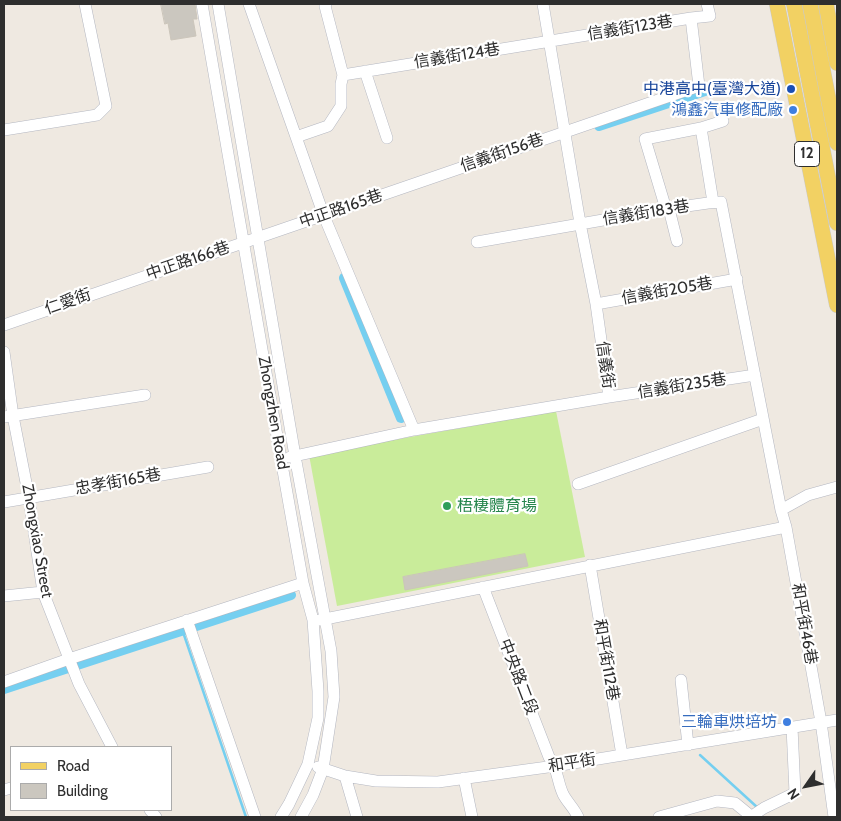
<!DOCTYPE html>
<meta charset="utf-8">
<style>
body{margin:0}
#map{position:relative;width:841px;height:821px;overflow:hidden;background:#efe9e1;font-family:Cabin,sans-serif}
canvas{display:block}
.frame{position:absolute;inset:0;border:5px solid #2e2e2e;pointer-events:none}
.legend{position:absolute;left:10px;top:746px;width:162px;height:65px;box-sizing:border-box;background:#fff;border:1px solid #ababab;margin:0;padding:6px 9px;list-style:none;font-size:15px;color:#2e2e2e}
.legend li{display:flex;align-items:center;gap:10px;height:25px}
.legend b{width:25px;border:1px solid #ababab}
.north{position:absolute;left:781px;top:761px;width:50px;height:50px;-webkit-text-stroke:4px #fff;paint-order:stroke;rotate:237deg;font-size:14px;font-weight:700;line-height:20px;text-align:center;color:#2e2e2e}
.north::after{content:'';display:block;margin:auto;width:18px;height:22px;background:#2e2e2e;clip-path:polygon(50% 0,100% 100%,50% 72%,0 100%)}
</style>
<div id="map">
<canvas width="841" height="821"></canvas>
<div class="frame"></div>
<ul class="legend">
<li><b style="height:6px;background:#f2d163"></b>Road</li>
<li><b style="height:14px;background:#cbc7bf"></b>Building</li>
</ul>
<div class="north">N</div>
</div>
<script>
const ctx = document.querySelector('canvas').getContext('2d');
ctx.lineJoin = 'round';
function fillPath(path, color) {
  ctx.fillStyle = color;
  ctx.fill(path, 'evenodd');
}
function trace(path, color, width, dash) {
  ctx.strokeStyle = color;
  ctx.lineWidth = width;
  ctx.lineCap = dash ? 'butt' : 'round';
  ctx.setLineDash(dash || []);
  ctx.stroke(path);
}
function label(font, color, halo, rows, align = 'center') {
  ctx.font = font + ' Cabin,"Noto Sans TC",sans-serif';
  ctx.lineWidth = 4.5;
  ctx.setLineDash([]);
  ctx.textBaseline = 'middle';
  ctx.strokeStyle = halo;
  ctx.fillStyle = color;
  for (const [text, x, y, turn = 0] of rows) {
    ctx.save();
    ctx.translate(x, y);
    ctx.rotate((+turn || 0) * Math.PI / 180);
    ctx.textAlign = isNaN(turn) ? turn : align;
    if (halo) ctx.strokeText(text, 0, 0);
    ctx.fillText(text, 0, 0);
    ctx.restore();
  }
}
fillPath(new Path2D(`
 M556,411L585,557L337,606L309,455Z`), '#c9ec9a');
trace(new Path2D(`
 M183,632L246,817
 M700,755L758,808`), '#75cff0', 2.5);
trace(new Path2D(`
 M599,126L705,91
 M344,278L401,418
 M4,689L291,595`), '#75cff0', 10);
const building = new Path2D(`
 M161,4H195L197,19H193L196,36L171,40L168,23L165,24Z
 M525,554L528,566L405,590L403,577Z`);
fillPath(building, '#cbc7bf');
trace(building, '#cbc5ba', 1);
const minor = new Path2D(`
 M202,4L281,459L303,583L313,620L318,691V718L308,764L289,804L281,817
 M218,4L295,456L331,651L334,697L323,769L313,795L301,817
 M249,4L324,216L414,430
 M326,4L325,6L343,75
 M543,4L580,223L596,304L609,397
 M365,71L387,138
 M343,75L691,18L710,16L707,4
 M701,128L713,202
 M4,130L97,115L106,106L85,4
 M296,137L328,126L341,106V84L343,75
 M666,209L645,139L701,128L723,121
 M669,209L677,241
 M477,242L666,209L708,203L721,202L781,510L786,527L821,722L834,817
 M596,304L737,279
 M4,325L699,86L691,18
 M4,352L13,416L29,498L43,592L79,684L112,747
 M4,417L145,395
 M290,457L414,430L609,397L755,375
 M578,484L763,419
 M4,502L208,467
 M781,510L808,495L837,487
 M590,565L622,755
 M483,587L549,757C558,769 557,781 563,794C567,802 574,808 578,817
 M4,596L43,592
 M187,620L255,817
 M320,620L786,527
 M681,680L688,745
 M4,682L69,659L303,583
 M318,767L345,776L376,781L438,782L555,766L837,720
 M345,776L357,817
 M464,778L472,817
 M4,790L11,788
 M150,810L156,817
 M752,816L764,808L795,793L792,727
 M659,817L717,801L735,803L752,817`);
const major = new Path2D(`
 M777,4L837,305
 M794,4L837,223
 M810,4L837,143
 M826,4L837,63`);
trace(minor, '#b4b7c1', 12);
trace(major, '#c9c9c9', 16);
trace(minor, '#fff', 11);
trace(major, '#f2d163', 15);
for (const [x, y, r, color] of [
 [791,89,5,"#1a4fb4"],
 [793,110,5,"#3f7fe0"],
 [447,506,5,"#2e9e5b"],
 [787,722,5,"#3f7fe0"]
]) {
  const dot = new Path2D();
  dot.arc(x, y, r, 0, 2 * Math.PI);
  ctx.fillStyle = color;
  ctx.fill(dot);
  trace(dot, '#fff', 2);
}
for (const [x, y, w] of [
 [807,154,25]
]) {
  const box = new Path2D();
  box.roundRect(x - w / 2, y - 12.5, w, 25, 4);
  ctx.fillStyle = '#fff';
  ctx.fill(box);
  trace(box, '#2e2e2e', 1);
}
label('bold 15px', '#2e2e2e', null, [
 ["12",807,154]
]);
label('16px', '#2e2e2e', '#fff', [
 ["信義街123巷",630,28,-9],
 ["信義街124巷",457,56,-9],
 ["信義街156巷",502,153,-19],
 ["中正路165巷",341,209,-19],
 ["信義街183巷",646,213,-9],
 ["中正路166巷",188,261,-19],
 ["信義街205巷",667,291,-10],
 ["仁愛街",68,302,-19],
 ["信義街",605,365,82],
 ["信義街235巷",682,386,-9],
 ["Zhongzhen Road",273,413,80],
 ["忠孝街165巷",118,482,-10],
 ["Zhongxiao Street",37,541,80],
 ["和平街46巷",804,624,80],
 ["和平街112巷",606,660,80],
 ["中央路二段",518,677,69],
 ["和平街",572,763,-9]
]);
label('16px', '#164399', '#fff', [
 ["中港高中(臺灣大道)",781,89]
], 'right');
label('16px', '#366cbe', '#fff', [
 ["鴻鑫汽車修配廠",783,110],
 ["三輪車烘培坊",777,722]
], 'right');
label('16px', '#27864d', '#fff', [
 ["梧棲體育場",457,506]
], 'left');
</script>
